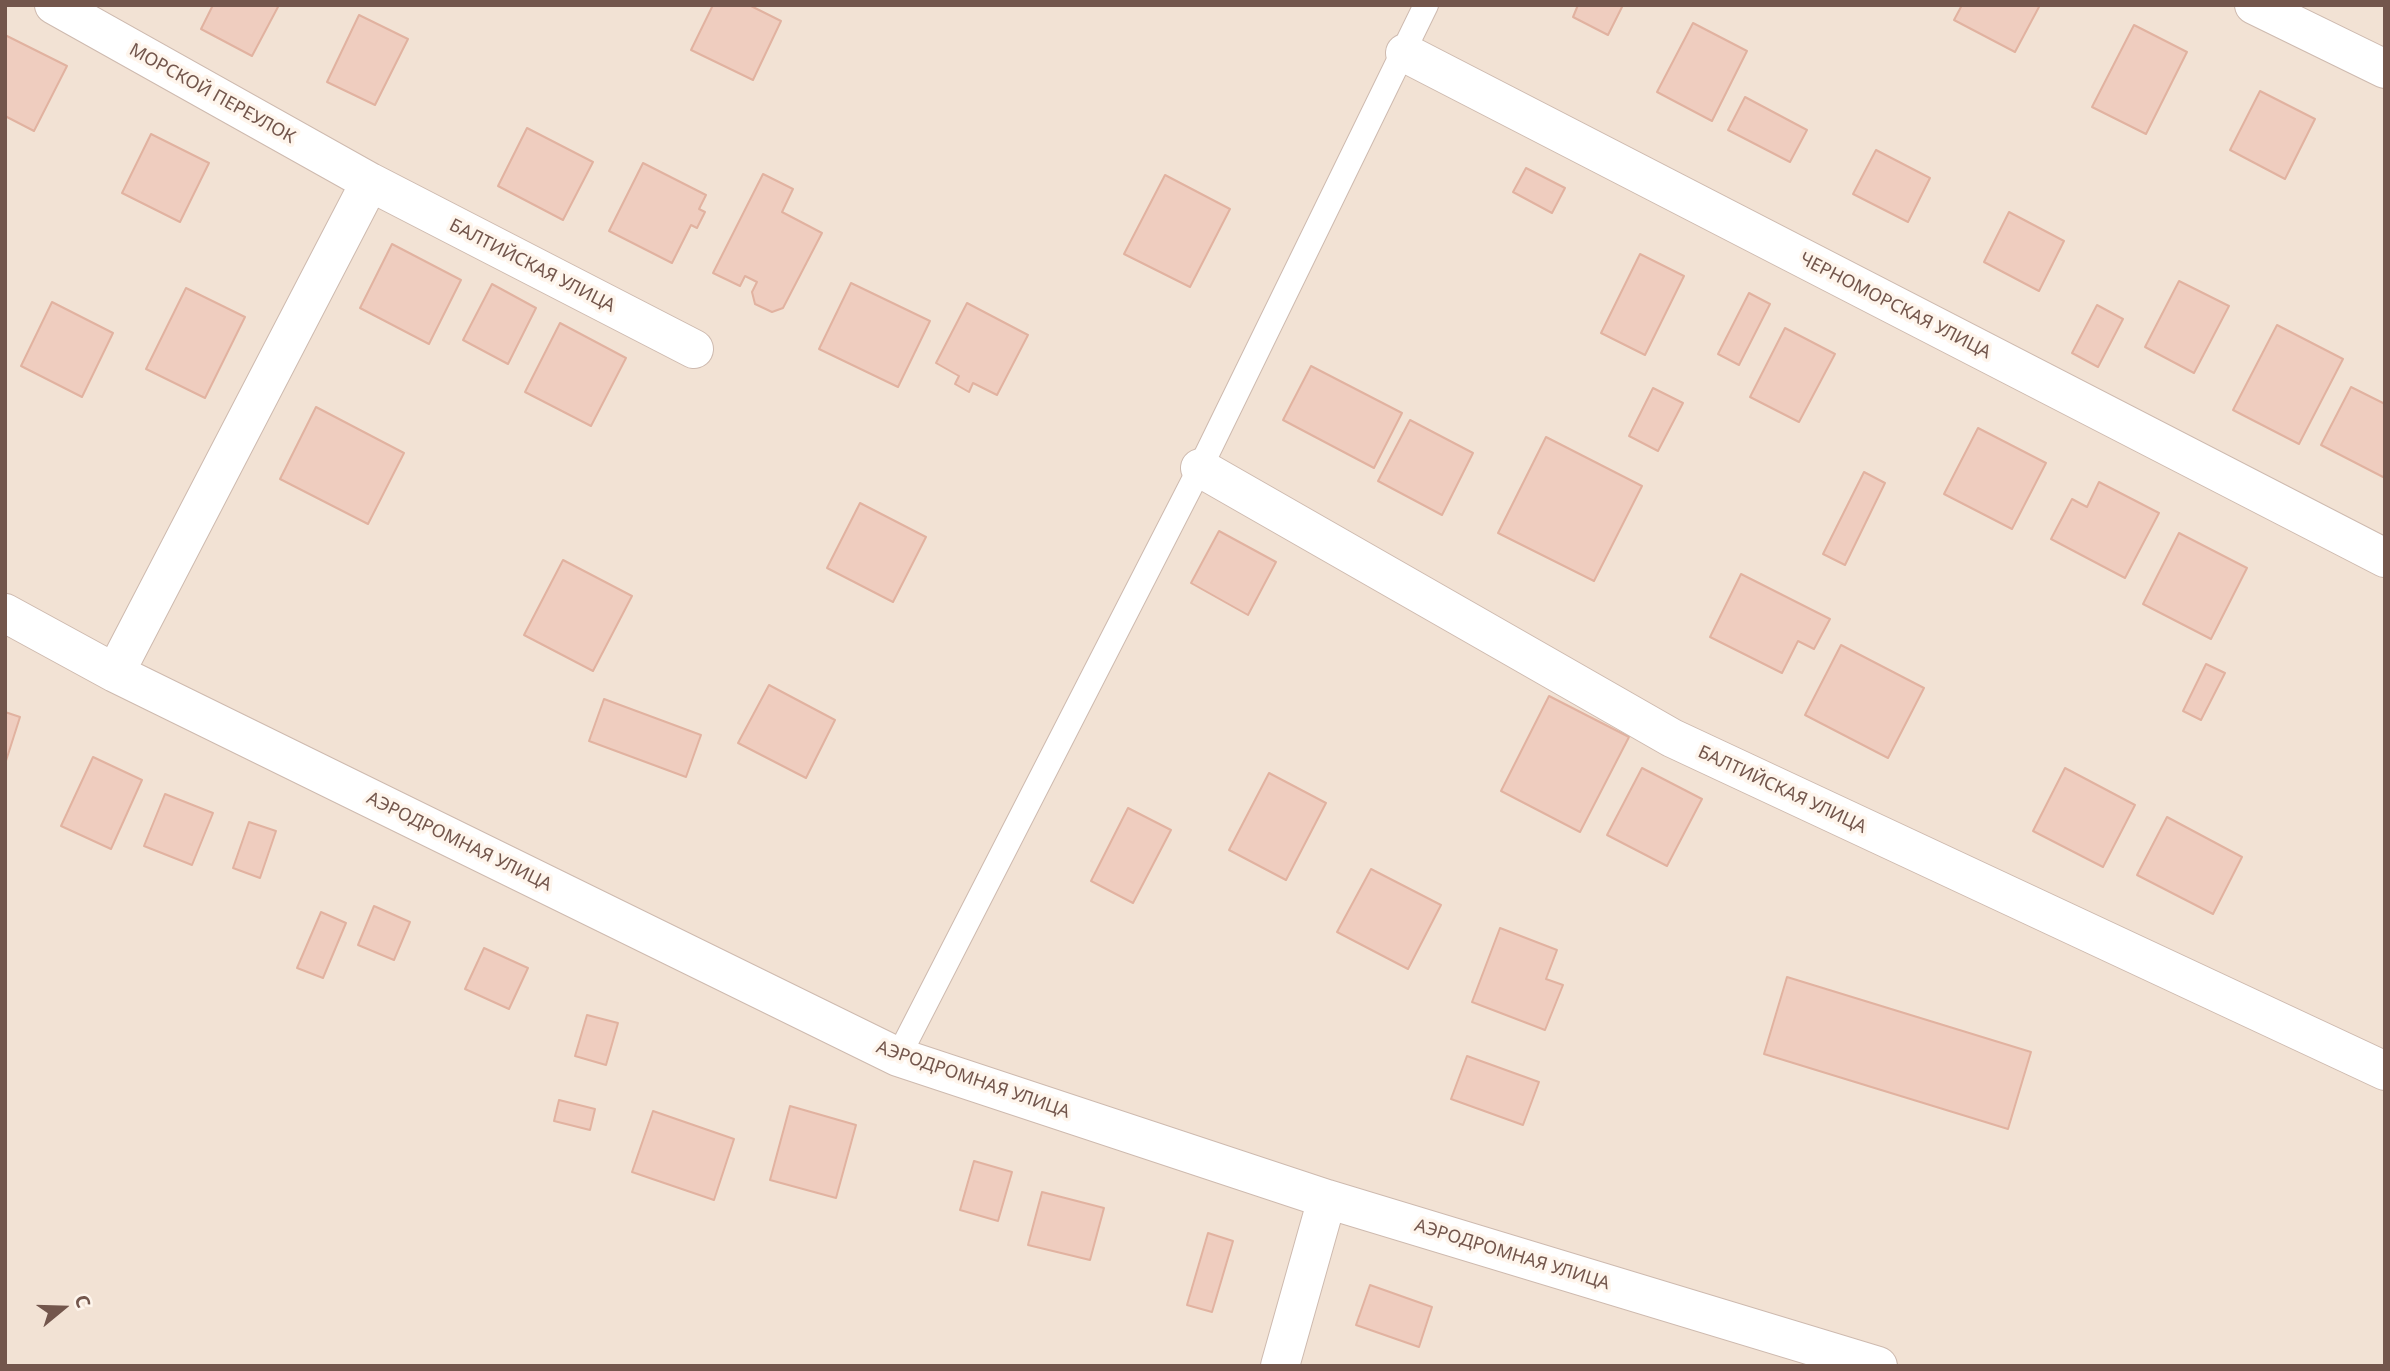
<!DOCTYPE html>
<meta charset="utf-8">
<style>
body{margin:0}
#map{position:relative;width:2390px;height:1371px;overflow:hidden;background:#fbf1e6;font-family:"Noto Sans",sans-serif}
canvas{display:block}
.frame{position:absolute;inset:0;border:7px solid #73564c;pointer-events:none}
.north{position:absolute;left:28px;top:1273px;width:70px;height:70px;-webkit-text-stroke:5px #fef5ec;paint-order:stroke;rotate:71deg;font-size:19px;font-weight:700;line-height:28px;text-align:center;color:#73564c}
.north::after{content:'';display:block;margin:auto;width:24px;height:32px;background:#73564c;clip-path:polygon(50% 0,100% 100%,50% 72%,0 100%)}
</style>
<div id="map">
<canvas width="2390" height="1371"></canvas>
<div class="frame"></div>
<div class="north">С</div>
</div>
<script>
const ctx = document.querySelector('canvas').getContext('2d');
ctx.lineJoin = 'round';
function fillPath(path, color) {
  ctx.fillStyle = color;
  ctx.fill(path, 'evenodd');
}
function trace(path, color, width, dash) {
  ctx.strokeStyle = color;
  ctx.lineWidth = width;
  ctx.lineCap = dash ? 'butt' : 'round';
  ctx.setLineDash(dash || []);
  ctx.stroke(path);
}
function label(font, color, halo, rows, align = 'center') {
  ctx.font = font + ' "Noto Sans",sans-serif';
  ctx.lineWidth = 7;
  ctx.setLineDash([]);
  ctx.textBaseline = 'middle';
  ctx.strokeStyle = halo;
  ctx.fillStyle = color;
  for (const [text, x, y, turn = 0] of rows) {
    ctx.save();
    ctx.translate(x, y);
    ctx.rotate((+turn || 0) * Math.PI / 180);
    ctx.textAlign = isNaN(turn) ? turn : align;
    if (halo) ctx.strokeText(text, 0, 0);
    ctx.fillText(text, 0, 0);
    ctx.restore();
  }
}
fillPath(new Path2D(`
 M5,5H2385V1366H5Z`), '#f2e2d4');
const building = new Path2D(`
 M213,5H279L252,56L201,29Z
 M713,5H749L781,21L753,80L691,50Z
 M1578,5H1623L1608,35L1573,17Z
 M1962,5H2040L2015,52L1954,20Z
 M359,15L408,39L375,105L327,82Z
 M1693,23L1747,51L1712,121L1657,92Z
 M2134,25L2187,52L2146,134L2092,107Z
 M5,35L67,66L34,131L5,116Z
 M2260,91L2315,119L2285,179L2230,150Z
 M1745,97L1807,130L1790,162L1728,130Z
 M527,128L593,162L563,220L498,186Z
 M151,134L209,163L180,222L122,193Z
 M1876,150L1930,178L1908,222L1853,194Z
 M643,163L706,195L699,209L705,212L697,228L691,225L672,263L609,231Z
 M1526,168L1565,188L1552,213L1513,192Z
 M763,174L793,189L782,212L822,233L783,308L772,312L755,304L752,292L757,282L745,276L740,286L713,273Z
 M1165,175L1230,209L1190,287L1124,254Z
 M2009,212L2064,241L2039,291L1984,262Z
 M392,244L461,280L429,344L360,308Z
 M1640,254L1684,276L1645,355L1601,333Z
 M2179,281L2229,306L2194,373L2145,347Z
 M851,283L930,321L898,387L819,349Z
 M492,284L536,308L508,364L463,340Z
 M186,288L245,317L205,398L146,369Z
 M1749,293L1770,304L1739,365L1718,354Z
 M52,302L113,333L82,397L21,366Z
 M967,303L1028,335L997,395L973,383L969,392L955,384L959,376L936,363Z
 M2097,305L2123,319L2098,367L2072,353Z
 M560,323L626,358L591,426L525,392Z
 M2277,325L2343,359L2299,444L2233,410Z
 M1785,328L1835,354L1799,422L1750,397Z
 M1311,366L1402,413L1374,468L1283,420Z
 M2351,387L2385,404V478L2321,445Z
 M1653,388L1683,403L1658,451L1629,436Z
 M316,407L404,453L368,524L280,479Z
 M1410,420L1473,453L1442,515L1378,481Z
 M1978,428L2046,463L2012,529L1944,494Z
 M1546,437L1642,486L1594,581L1498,533Z
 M1864,472L1885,483L1845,565L1823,554Z
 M2099,482L2159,513L2125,578L2051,539L2072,499L2087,507Z
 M860,503L926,537L893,602L827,568Z
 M1219,531L1276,562L1248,615L1191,583Z
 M2179,533L2247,568L2211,639L2143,604Z
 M563,560L632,596L593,671L524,635Z
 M1741,574L1830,619L1814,649L1798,641L1782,673L1710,637Z
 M1841,645L1924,688L1888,758L1805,715Z
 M2206,664L2225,673L2201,720L2183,711Z
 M769,685L835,720L806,778L738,743Z
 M1549,696L1629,737L1580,832L1501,791Z
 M604,699L701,735L686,777L589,741Z
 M5,712L20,717L5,764Z
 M93,757L142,780L111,849L61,826Z
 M1642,768L1702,799L1667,866L1607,835Z
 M2065,768L2135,805L2103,867L2033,831Z
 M1269,773L1326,803L1286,880L1229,850Z
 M165,794L213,813L192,865L144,846Z
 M1128,808L1171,830L1133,903L1091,881Z
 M2167,817L2242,857L2213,914L2137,875Z
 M249,822L276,831L260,878L233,868Z
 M1371,869L1441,905L1408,969L1337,932Z
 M374,906L410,922L394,960L358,945Z
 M321,912L346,923L323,978L297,968Z
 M1500,928L1557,950L1546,979L1563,985L1545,1030L1472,1002Z
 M484,948L528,968L509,1009L465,989Z
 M1787,977L2031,1052L2008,1129L1764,1054Z
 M587,1015L618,1023L606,1065L575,1056Z
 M1467,1056L1539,1082L1523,1125L1451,1099Z
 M559,1100L595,1109L590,1130L554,1121Z
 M790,1106L856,1125L836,1198L770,1180Z
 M653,1111L734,1139L714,1200L632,1172Z
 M974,1161L1012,1172L998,1221L960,1210Z
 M1042,1192L1104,1208L1090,1260L1028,1245Z
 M1208,1233L1233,1241L1212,1312L1187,1305Z
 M1370,1285L1432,1307L1419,1347L1356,1325Z`);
fillPath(building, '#efcdbf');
trace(building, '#e1b2a0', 2);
const service = new Path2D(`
 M898,1057L1200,468L1426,5`);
const minor = new Path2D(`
 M54,5L370,182L694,349
 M2254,5L2385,69
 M1405,53L2385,558
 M1200,468L1672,738L2385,1071
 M5,613L115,673L898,1057L1327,1199L1878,1366
 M115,673L370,182
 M1280,1366L1327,1199`);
trace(service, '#cebaaf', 26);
trace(minor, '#cebaaf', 40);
trace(service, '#fff', 24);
trace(minor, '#fff', 38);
label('18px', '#73564c', '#fef5ec', [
 ["МОРСКОЙ ПЕРЕУЛОК",212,94,29],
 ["БАЛТИЙСКАЯ УЛИЦА",532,266,27],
 ["ЧЕРНОМОРСКАЯ УЛИЦА",1895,306,27],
 ["БАЛТИЙСКАЯ УЛИЦА",1782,790,25],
 ["АЭРОДРОМНАЯ УЛИЦА",459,842,26],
 ["АЭРОДРОМНАЯ УЛИЦА",973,1080,19],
 ["АЭРОДРОМНАЯ УЛИЦА",1512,1255,17]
]);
</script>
